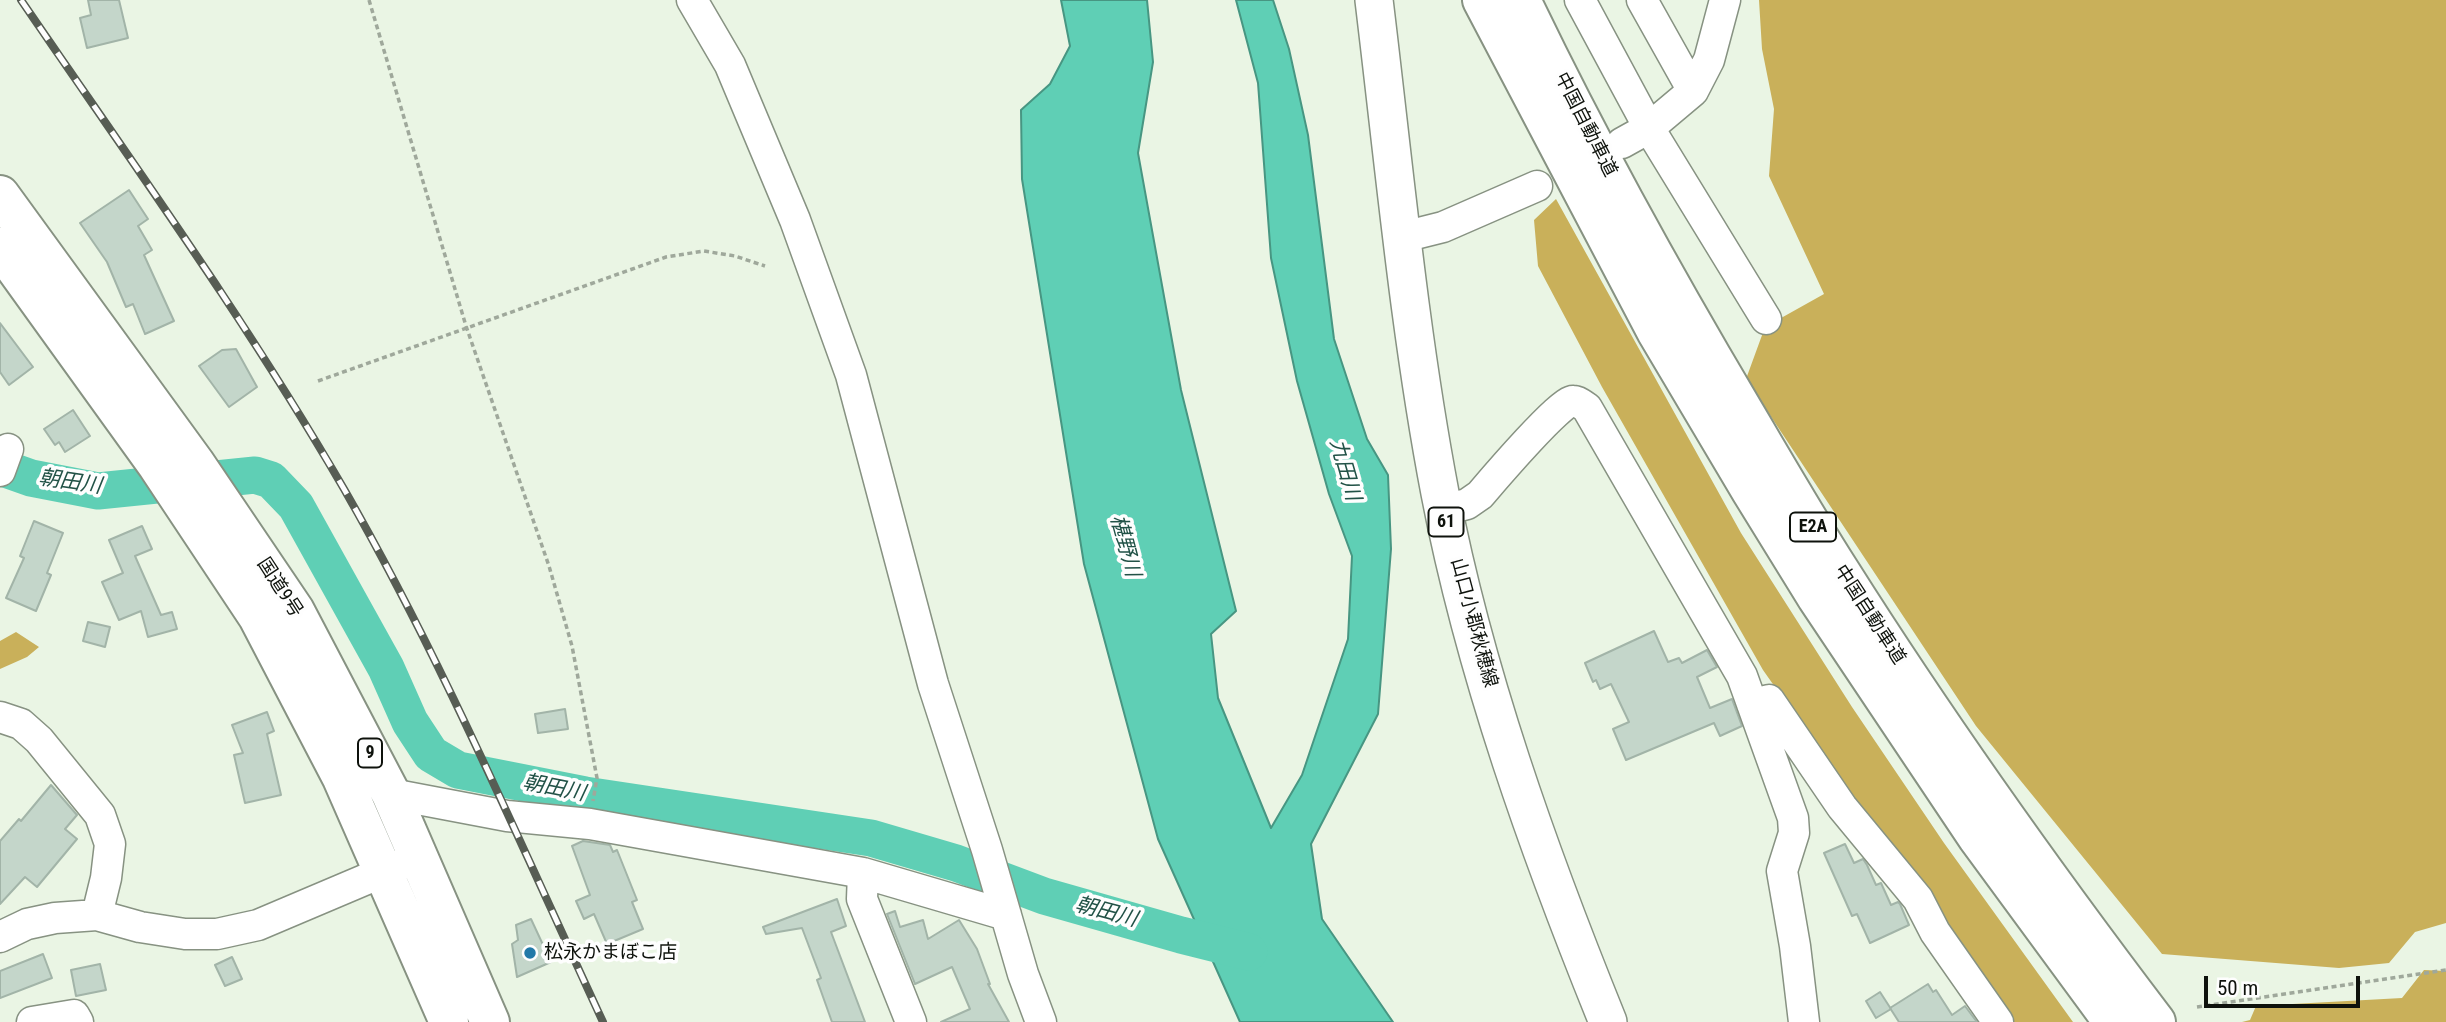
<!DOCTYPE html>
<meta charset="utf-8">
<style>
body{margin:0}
#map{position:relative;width:2446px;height:1022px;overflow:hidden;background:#eaf5e4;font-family:"Roboto Condensed",sans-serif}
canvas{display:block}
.scale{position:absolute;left:2204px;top:976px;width:156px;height:32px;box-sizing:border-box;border:4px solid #0e120c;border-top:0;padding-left:9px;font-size:21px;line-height:24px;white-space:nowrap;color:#0e120c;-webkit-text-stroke:5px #fefefe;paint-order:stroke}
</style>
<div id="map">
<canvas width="2446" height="1022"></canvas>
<div class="scale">50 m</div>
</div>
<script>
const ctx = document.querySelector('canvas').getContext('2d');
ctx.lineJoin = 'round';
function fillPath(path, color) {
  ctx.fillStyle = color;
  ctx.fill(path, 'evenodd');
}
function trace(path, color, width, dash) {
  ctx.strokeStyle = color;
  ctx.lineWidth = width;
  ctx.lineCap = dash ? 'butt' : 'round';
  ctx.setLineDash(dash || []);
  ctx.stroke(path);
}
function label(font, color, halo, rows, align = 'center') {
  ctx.font = font + ' "Roboto Condensed","Noto Sans JP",sans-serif';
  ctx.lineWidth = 7;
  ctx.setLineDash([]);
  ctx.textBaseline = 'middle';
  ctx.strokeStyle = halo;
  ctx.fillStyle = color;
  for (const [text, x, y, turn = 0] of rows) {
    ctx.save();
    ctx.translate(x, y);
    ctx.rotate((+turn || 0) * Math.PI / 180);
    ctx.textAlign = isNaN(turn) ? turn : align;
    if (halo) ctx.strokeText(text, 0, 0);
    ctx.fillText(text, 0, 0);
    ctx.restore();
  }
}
fillPath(new Path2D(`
 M1759,0H2446V923L2415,932L2389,963L2339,968L2162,954L1976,726L1746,379L1765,327L1824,294L1769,176L1774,109L1762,49Z
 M1556,199L1741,533L1852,707L1944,843L2073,1022H2013L1939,924L1918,875L1848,791L1763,670L1602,387L1538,266L1534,220Z
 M16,632L39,647L27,657L0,669V641Z
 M2424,970L2446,971V1022H2242L2250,1020L2256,1006L2402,998Z`), '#c9b05a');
const water = new Path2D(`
 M1061,0H1147L1153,62L1138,153L1181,390L1236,611L1211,634L1218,698L1271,828L1302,775L1348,639L1352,556L1329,494L1297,381L1271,258L1258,83L1236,0H1273L1289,49L1308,135L1334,339L1367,439L1388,475L1391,549L1378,714L1311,844L1322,919L1393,1022H1240L1158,839L1084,564L1022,179L1021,110L1050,84L1070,46Z`);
fillPath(water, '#5fcfb5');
trace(water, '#479682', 2);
trace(new Path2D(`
 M0,467L31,478L98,491L255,475L271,480L296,506L386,668L410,722L431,754L458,770L585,795L871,838L956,863L1044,896L1181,935L1249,952`), '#5fcfb5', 37);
const building = new Path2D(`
 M88,0H119L128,38L87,48L80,18L91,15Z
 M129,190L148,219L138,226L152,250L144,255L174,321L145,334L133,304L126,307L107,262L80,223Z
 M0,323L33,367L9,385L0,372Z
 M236,349L257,387L229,407L199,366L222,350Z
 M73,410L90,436L65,452L59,442L55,445L44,429Z
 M34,521L63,533L47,573L51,575L36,611L6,598L24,558L20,556Z
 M142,526L152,549L135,556L161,615L172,612L177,629L148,637L141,611L119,620L102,582L123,573L109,540Z
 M88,622L110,627L105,647L83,641Z
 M1654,631L1668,662L1679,658L1682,663L1707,650L1717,667L1697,677L1710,708L1732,699L1742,726L1720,736L1714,723L1626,760L1613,729L1629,722L1611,684L1600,689L1596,680L1593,682L1585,663Z
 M565,709L568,729L538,733L535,714Z
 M267,712L274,731L267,734L281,795L245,803L234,755L243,753L232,725Z
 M51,785L77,815L65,829L77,839L37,887L25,877L0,904V841L19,819L21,821Z
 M583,841L610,845L613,852L617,850L637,900L632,902L643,929L607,944L594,914L584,919L576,901L590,895L572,846Z
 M1845,844L1854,863L1863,859L1867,865L1876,885L1881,883L1891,905L1898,902L1900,904L1909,925L1870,943L1857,914L1852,916L1824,853Z
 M837,899L846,926L831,932L865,1022H832L817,980L821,978L802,928L766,934L763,927Z
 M895,911L900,927L923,920L928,939L959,920L977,949L990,984H988L1009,1022H941L970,1009L952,967L915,984L887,914Z
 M531,919L551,962L517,977L512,944L518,940L516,925Z
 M43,954L52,978L0,998V971Z
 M232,957L242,979L225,986L215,965Z
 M100,964L106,990L76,996L71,970Z
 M1928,984L1933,992L1936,990L1952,1015L1965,1006L1977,1022H1899L1890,1008Z
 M1880,992L1891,1009L1876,1018L1866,1001Z`);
fillPath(building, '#c4d6ca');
trace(building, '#a2b4a8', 2);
const minor = new Path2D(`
 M692,0L730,65L795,220L851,375L933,684L987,850L1023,974L1041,1022
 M1580,0L1649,128L1622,143
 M1642,0L1693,91
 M1725,0L1709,60L1693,91L1649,128L1766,319
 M1403,237L1443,227L1537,186
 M0,471L8,449
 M1444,510L1467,504L1480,495C1492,481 1561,400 1573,401C1578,401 1583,405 1587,408L1742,676L1793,818L1794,833L1782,871L1795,946L1804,1022
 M1752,704L1769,700L1842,807L1918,899L1935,932L1998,1022
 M0,717L21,724L39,740L100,815L110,844L106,878L97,915
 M391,794L507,816L590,824L863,873L1006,915
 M863,873L862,899L911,1022
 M0,937L27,924L55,918L97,915L140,927L185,934H217L258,925L402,864
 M32,1022L74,1015L78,1022`);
const major = new Path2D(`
 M1374,0C1394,164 1409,331 1440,493C1475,674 1539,852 1608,1022`);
const highway = new Path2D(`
 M1482,0L1656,331L1751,491L1817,598L1977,837L2113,1022
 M1521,0C1588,140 1664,277 1743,410C1775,464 1806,518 1840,571C1938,726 2045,876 2156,1022
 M0,195L195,463L295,611L391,794L490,1022
 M0,247L157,465L258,617L342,778L449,1022`);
trace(minor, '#879282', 33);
trace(major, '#879282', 40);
trace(highway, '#879282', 42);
trace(new Path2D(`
 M369,0L466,326L549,566L572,646L597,778L593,801
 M318,381L666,257L704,251L735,256L765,266
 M2197,1007L2446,970`), '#9fa89b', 3.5, [5, 3.5]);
trace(minor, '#fff', 30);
trace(major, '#fff', 37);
trace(highway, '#fff', 38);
const rail = new Path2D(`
 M21,0C131,161 246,320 344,489C442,660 520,843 603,1022`);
trace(rail, '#575d54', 8);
trace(rail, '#fefefe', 5, [16]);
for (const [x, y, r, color] of [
 [530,953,7,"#2279a8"]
]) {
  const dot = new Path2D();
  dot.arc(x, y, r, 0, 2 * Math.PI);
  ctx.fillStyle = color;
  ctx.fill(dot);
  trace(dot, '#fefefe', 2.5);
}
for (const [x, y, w] of [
 [1446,522,35],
 [1813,527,46],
 [370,753,24]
]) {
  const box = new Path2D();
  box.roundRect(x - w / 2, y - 14.5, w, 29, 5);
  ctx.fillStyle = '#fefefe';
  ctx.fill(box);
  trace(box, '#0e120c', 2);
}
label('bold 18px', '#0e120c', null, [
 ["61",1446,522],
 ["E2A",1813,527],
 ["9",370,753]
]);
label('19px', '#0e120c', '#fefefe', [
 ["中国自動車道",1585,125,63],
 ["国道9号",279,588,57],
 ["中国自動車道",1869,615,57],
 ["山口小郡秋穂線",1473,623,75]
]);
label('19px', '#0e120c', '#fefefe', [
 ["松永かまぼこ店",544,953]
], 'left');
label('italic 21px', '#225247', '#fefefe', [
 ["九田川",1344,470,74],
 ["朝田川",70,483,8],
 ["椹野川",1124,546,75],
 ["朝田川",554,789,11],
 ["朝田川",1106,913,15]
]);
</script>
